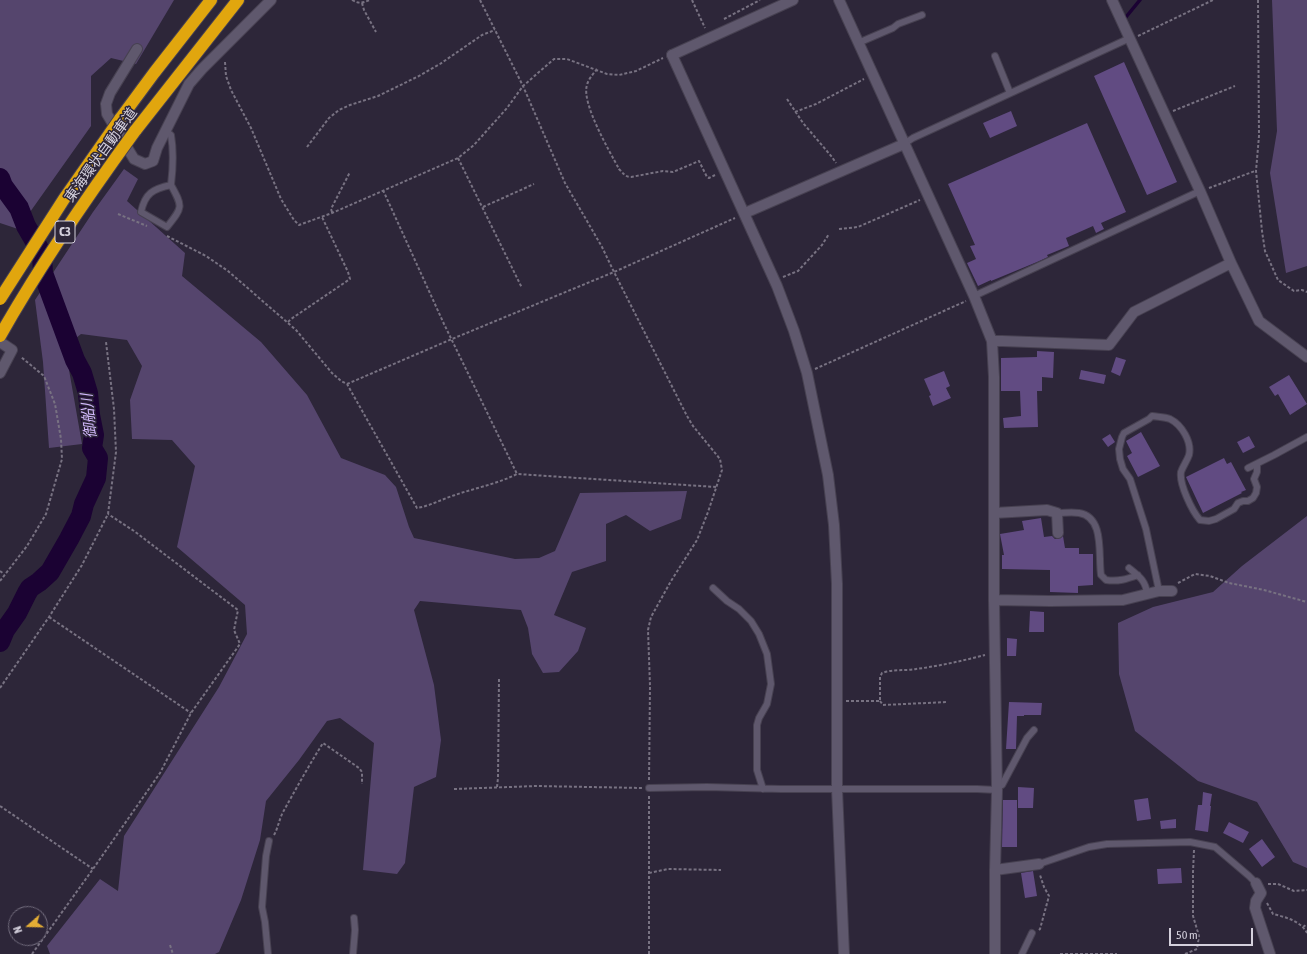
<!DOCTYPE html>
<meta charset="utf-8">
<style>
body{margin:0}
#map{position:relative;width:1307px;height:954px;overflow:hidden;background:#2d2639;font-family:"Asap Condensed",sans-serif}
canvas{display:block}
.north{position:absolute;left:8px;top:906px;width:40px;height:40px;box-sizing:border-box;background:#2d2639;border:1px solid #706a7b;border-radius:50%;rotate:250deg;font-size:11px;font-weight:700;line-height:16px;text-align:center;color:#d5d1dd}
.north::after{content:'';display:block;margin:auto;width:14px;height:18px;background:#e4ad35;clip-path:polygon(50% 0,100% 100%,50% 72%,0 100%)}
.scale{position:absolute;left:1169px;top:928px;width:84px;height:18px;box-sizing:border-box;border:2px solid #d5d1dd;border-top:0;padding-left:5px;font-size:12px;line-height:14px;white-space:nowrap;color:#d5d1dd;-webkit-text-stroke:3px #2d2639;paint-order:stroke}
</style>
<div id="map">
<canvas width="1307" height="954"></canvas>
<div class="north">N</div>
<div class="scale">50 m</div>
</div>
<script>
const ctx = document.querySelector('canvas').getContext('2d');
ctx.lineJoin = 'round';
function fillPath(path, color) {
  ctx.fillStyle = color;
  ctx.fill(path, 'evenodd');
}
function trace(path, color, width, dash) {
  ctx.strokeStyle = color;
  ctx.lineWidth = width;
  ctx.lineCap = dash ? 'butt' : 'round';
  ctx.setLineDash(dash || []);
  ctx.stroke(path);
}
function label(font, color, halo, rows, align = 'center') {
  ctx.font = font + ' "Asap Condensed","Noto Sans JP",sans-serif';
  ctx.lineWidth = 3;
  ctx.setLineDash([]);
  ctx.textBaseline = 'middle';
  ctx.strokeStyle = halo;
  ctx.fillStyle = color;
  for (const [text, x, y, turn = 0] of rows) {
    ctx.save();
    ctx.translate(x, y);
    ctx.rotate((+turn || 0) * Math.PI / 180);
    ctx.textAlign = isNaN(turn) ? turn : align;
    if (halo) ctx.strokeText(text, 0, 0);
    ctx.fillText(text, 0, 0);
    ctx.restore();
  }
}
fillPath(new Path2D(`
 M0,0H174L136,64L111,58L91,76V126L18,229L0,223Z
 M1272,0H1307V266L1286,273L1270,173L1277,131Z
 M124,169L138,179L127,201L185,253L182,276L261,342L307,395L341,458L385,475L396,487L409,527L414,538L515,559L539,558L555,551L580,493L687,491L681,519L650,531L626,515L606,524V561L572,572L554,615L586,628L578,651L559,672L543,673L532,654L528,628L521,610L420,601L414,610L434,685L441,740L436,777L414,787L405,863L397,874L363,870L374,743L340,718L327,721L299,760L266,801L260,840L241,900L219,952L215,954H50L47,946L100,879L118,891L124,836L219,687L247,634L245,605L177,547L195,466L172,440L132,439L130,400L142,366L127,340L81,334L65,347L82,444L49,448L43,362L35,300L93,212Z
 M1307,516V868L1293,862L1257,802L1198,781L1135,731L1119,674L1118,623L1153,607L1213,592L1242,566Z`), '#55456d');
trace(new Path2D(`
 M1126,17L1140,0`), '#1b0233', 3.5);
trace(new Path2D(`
 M0,178L3,186L19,208L26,226L37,245L42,255L43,273L75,360L82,373L88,393L90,415L94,435L92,448L98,458L96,478L84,504L81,516L69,539L50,572L39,582L30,588L27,593L17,613L5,630L0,642`), '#1b0233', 20);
fillPath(new Path2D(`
 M1124,62L1177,182L1147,195L1094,76Z
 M1011,111L1017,126L990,138L983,123Z
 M1087,123L1126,212L1101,223L1104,229L1096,233L1093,226L1066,238L1069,246L1047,255L1048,257L1037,262L991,281V280L978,286L967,263L976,259L970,246L975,245L948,184Z
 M1037,351L1054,352L1053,378L1042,377V391H1037L1038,427L1004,428L1003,418L1021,416L1020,391H1001V358L1037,357Z
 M1116,357L1126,360L1120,376L1111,372Z
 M1081,370L1106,375L1104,384L1079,379Z
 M944,371L950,386L946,388L951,398L933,406L929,396L931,395L924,379Z
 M1289,375L1307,404L1290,415L1278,394L1275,396L1269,387Z
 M1141,432L1160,466L1138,477L1127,456L1132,453L1126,441Z
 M1110,434L1115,442L1108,447L1102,439Z
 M1249,436L1255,447L1243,453L1237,442Z
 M1224,458L1227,464L1231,462L1246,490L1241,492L1242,493L1203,513L1186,477Z
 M1041,518L1044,537L1052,536L1055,539H1058L1063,536L1065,548H1079V554H1093V585L1078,586V593L1050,592V570L1002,569V555H1004L1000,534L1024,530L1022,521Z
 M1030,611L1044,612V632H1029Z
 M1007,638L1017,639L1016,656H1007Z
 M1009,702L1042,703L1041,715H1024V716H1017L1016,749H1006Z
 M1018,787L1034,788L1033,808H1018Z
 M1203,792L1212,794L1210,806H1211L1208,832L1195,830L1198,805H1202Z
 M1148,798L1151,819L1137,821L1134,800Z
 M1003,800H1017V847H1002Z
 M1176,819V828L1161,829L1160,821Z
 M1229,822L1249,832L1243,843L1223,833Z
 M1262,839L1275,857L1262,867L1249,849Z
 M1181,868L1182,883L1158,884L1157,869Z
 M1033,871L1037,896L1025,898L1021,873Z`), '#614b82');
const service = new Path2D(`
 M858,43L893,28L898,24L922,15
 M995,56L1010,93
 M166,131L171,135C174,152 173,168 171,185C153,189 145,193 141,212L167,227C183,207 183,207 171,185
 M904,144L913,138L1130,38
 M974,296L1200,191
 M1248,468L1274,455L1307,437
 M1057,513C1064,513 1072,512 1079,513C1105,517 1098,555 1101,575L1106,580C1118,582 1127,579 1138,575
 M1129,568C1139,576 1146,581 1147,594
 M713,588L727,601L739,609L751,621L759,634L767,654L771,684L767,704L759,718L757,725V770L763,789
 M1159,591L1146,529L1130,479L1123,469L1120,459L1119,449L1122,437L1124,433L1149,419L1152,416C1158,417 1165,417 1170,419C1182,425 1192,442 1189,455C1187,461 1183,466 1181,472C1179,484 1192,511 1200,520L1209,521L1216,519L1234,509L1238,503L1243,501H1248L1253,498L1256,493L1257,487L1254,479L1257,472V464
 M997,787L1002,785L1027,738L1034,730
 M649,788L707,787L781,789H977L997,790
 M1039,864L1089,847L1107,844L1190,842L1215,847L1249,876L1256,883
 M268,954L265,922L262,907L266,856L269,841
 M353,954L355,930L354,918
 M1022,954L1032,933`);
const minor = new Path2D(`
 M839,0L974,296L992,341L994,377V600L997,790L995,870V954
 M1112,0L1200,191L1231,263L1259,321L1307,357
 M137,49L110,93L106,104L107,114L134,159L145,164L153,161L157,148L189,84L202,69L271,0
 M672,55L793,0
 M745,213L904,144
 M992,341H1002L1109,345L1134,312L1231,263
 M0,342L12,350L0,373
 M994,513L1047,510L1057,513L1058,533
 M994,600L1050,601L1123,600L1159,591H1172
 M995,870L1039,864
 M1256,883L1261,893L1256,901L1255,908L1270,954`);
const tertiary = new Path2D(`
 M672,55L777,286L794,331L807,373L828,475L834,525L837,584V789L844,954`);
const motorway = new Path2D(`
 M120,119L154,73L211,0
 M135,131L238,0`);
trace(service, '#474151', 8);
trace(minor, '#474151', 12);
trace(tertiary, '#474151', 12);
trace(motorway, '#474151', 14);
trace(new Path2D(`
 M352,0C359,4 362,3 370,0
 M480,0L523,86L565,183L602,247L614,272L687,416L693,426L720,459L722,470L708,512L697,540L671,581L651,617L648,630L650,686L649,781
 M692,0L705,28
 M1258,0L1259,136L1256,171L1262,231L1265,251L1278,280L1294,291L1302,290L1307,292
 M362,3L364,10L376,32
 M724,19L760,0
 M1138,36L1213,0
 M225,62L226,76L231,90L251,128L281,199L294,220L299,225L332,213L458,158L474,145L507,108L523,86L554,59H567L607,74L619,75L636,71L663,58
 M597,69C593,74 588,80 587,85C581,103 610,152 619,169C623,173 625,177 631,177L663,171L673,172L699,161L707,177L709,178L715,175
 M787,99L803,123L832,157L836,163
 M1173,111L1235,86
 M795,112L816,104L864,79
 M307,147L329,118L339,110L350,105L378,96L419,76L440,64L482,35L495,30
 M458,158L522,288
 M1209,188L1255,171
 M383,190L444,324L517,474
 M483,207L534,184
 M332,212L331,209L350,172
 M118,214L147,226
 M839,229L858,227L920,200
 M167,236L206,256L228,271L296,330L332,373L341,381L347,384L417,508C430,506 442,499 455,495C475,488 497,484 517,474L716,487
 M783,277L798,271L822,245L829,234
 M288,322L291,319L350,279L348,272L322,217
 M815,369L966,301
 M347,384L452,339L614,272L735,218
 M0,571L4,574
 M0,581L27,546L46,514L62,459L61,439L55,404L44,376L21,357
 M1178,583L1195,574L1210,576L1229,583L1264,590L1307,602
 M49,617L191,713
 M0,688L49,617L82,565L108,514L116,452L114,409L106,342
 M846,701H880V677L882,673C892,669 905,671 916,669C939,666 962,661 985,655
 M880,701L883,705L947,702
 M497,787L498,778L499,678
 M454,789L537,786L642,788
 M0,806L93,869
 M274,835C278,828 279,820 283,812C296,789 309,765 323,743L359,768L362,772V784
 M649,873L668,869L721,870
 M1268,884H1278L1294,891L1307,890
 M1267,903L1273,914C1285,917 1301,921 1307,933
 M1303,927L1307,924
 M1039,930L1040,929L1049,896L1044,887L1040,875
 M170,945L173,954
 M32,954L93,869L160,773L191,713L240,644L234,630L238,610L134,531L108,514
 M649,954V795
 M1060,954H1117
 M1185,954L1197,949L1199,936L1193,916V872L1194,850`), '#787282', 2, [3, 2]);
trace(service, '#5f586d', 6);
trace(minor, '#5f586d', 10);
trace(tertiary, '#5f586d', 10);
trace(motorway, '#e1a60e', 12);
const motorwayBridge = new Path2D(`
 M0,299L64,199L120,119
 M0,336C40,265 87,197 135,131`);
trace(motorwayBridge, '#474151', 14, []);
trace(motorwayBridge, '#e1a60e', 12);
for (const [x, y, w] of [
 [65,232,20]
]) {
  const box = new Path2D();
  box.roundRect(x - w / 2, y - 11, w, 22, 3);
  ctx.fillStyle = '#2d2639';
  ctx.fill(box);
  trace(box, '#d5d1dd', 1);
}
label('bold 13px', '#d5d1dd', null, [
 ["C3",65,232]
]);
label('14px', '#d5d1dd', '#2d2639', [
 ["東海環状自動車道",101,155,-54]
]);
label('italic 15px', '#d3b9fd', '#2d2639', [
 ["御船川",89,416,-96]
]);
</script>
